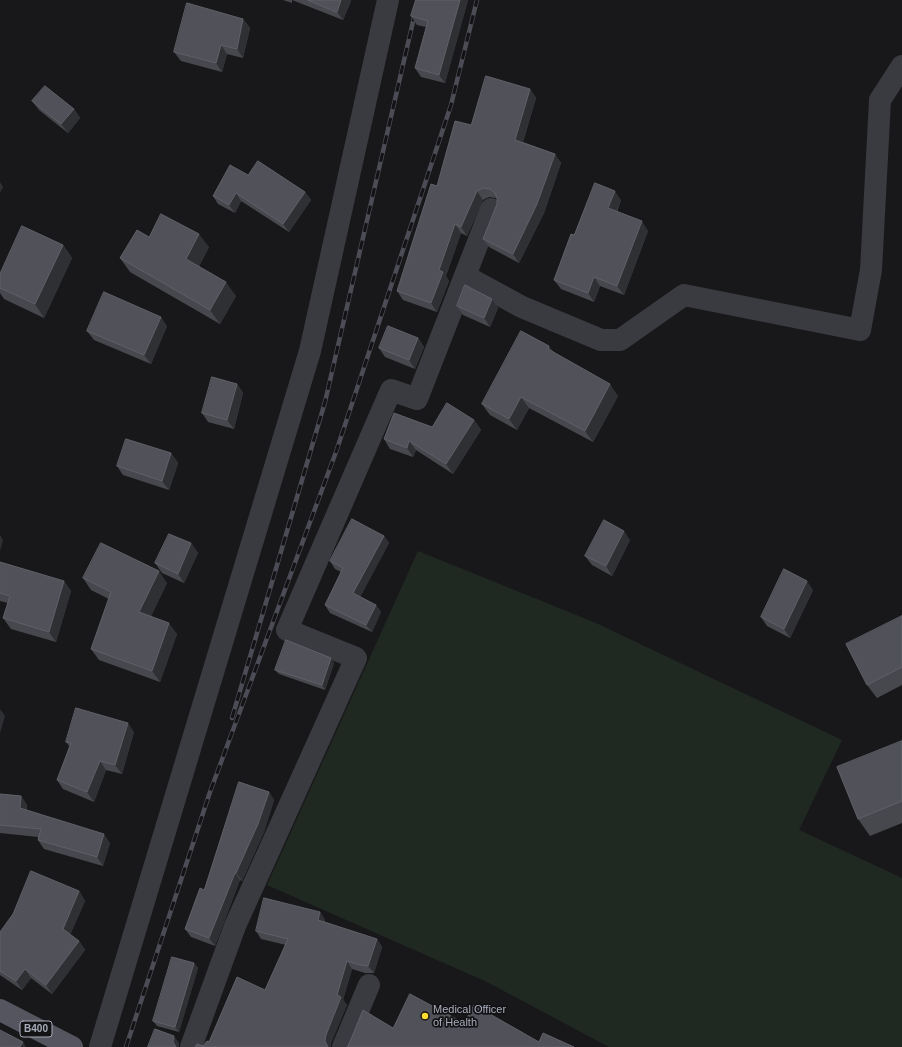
<!DOCTYPE html>
<style>
body{margin:0}
canvas{display:block;background:#18181a}
</style>
<canvas width="902" height="1047"></canvas>
<script>
const ctx = document.querySelector('canvas').getContext('2d');
ctx.lineJoin = 'round';
function fillPath(path, color) {
  ctx.fillStyle = color;
  ctx.fill(path, 'evenodd');
}
function trace(path, color, width, dash) {
  ctx.strokeStyle = color;
  ctx.lineWidth = width;
  ctx.lineCap = dash ? 'butt' : 'round';
  ctx.setLineDash(dash || []);
  ctx.stroke(path);
}
function label(font, color, halo, rows, align = 'center') {
  ctx.font = font + ' Helvetica,sans-serif';
  ctx.lineWidth = 3.5;
  ctx.setLineDash([]);
  ctx.textBaseline = 'middle';
  ctx.strokeStyle = halo;
  ctx.fillStyle = color;
  for (const [text, x, y, turn = 0] of rows) {
    ctx.save();
    ctx.translate(x, y);
    ctx.rotate((+turn || 0) * Math.PI / 180);
    ctx.textAlign = isNaN(turn) ? turn : align;
    if (halo) ctx.strokeText(text, 0, 0);
    ctx.fillText(text, 0, 0);
    ctx.restore();
  }
}
fillPath(new Path2D(`
 M418,551L596,623L842,740L799,830L902,878V1047H609L487,982L267,885Z`), '#1f2922');
trace(new Path2D(`
 M465,276L522,307L601,340H620L684,295L860,330L871,270L880,100L902,66
 M100,1047L310,351L388,0
 M191,1047L235,926L356,658L287,630L391,390L417,399L491,209
 M343,1047L369,985`), '#3a3a41', 22);
trace(new Path2D(`
 M0,1010L72,1047`), '#54555f', 22);
const rail = new Path2D(`
 M232,718L325,402L418,0
 M126,1047L210,792L336,452L451,105L477,0`);
trace(rail, '#4b4c55', 4.5);
trace(rail, '#131315', 3, [9]);
fillPath(new Path2D(`
 M283,0H350L351,1L343,20L292,0V3Z
 M416,0H468L445,83L421,77L415,68L426,27L417,25L411,16Z
 M243,19L250,28L243,58L227,54L222,72L181,61L174,52Z
 M530,89L536,98L523,142L555,154L561,163L544,213L519,263L489,247L483,239L497,204V198H496L489,197L483,200L467,236L461,233L446,276L449,281L437,312L403,300L397,291L471,125Z
 M32,101L74,109L80,118L68,133L39,110Z
 M248,175L305,192L311,200L289,232L241,201L235,213L218,204L213,196Z
 M621,200L617,212L648,231L624,295L600,286L594,302L561,289L554,280L574,235Z
 M149,237L209,247L199,266L236,296L220,324L130,272L120,258Z
 M63,245L72,258L44,318L4,299L0,293V274Z
 M492,299L498,308L490,327L463,315L457,306Z
 M167,326L151,364L94,340L87,331Z
 M418,338L424,347L415,369L385,357L379,348Z
 M549,346L554,353L618,396L593,442L529,408L517,430L490,415L482,404Z
 M237,384L243,393L234,429L208,422L202,413Z
 M474,420L481,430L453,474L416,450L413,457L390,449L384,439L432,427Z
 M171,453L178,463L169,490L123,475L117,466Z
 M384,536L389,543L360,597L376,605L381,612L372,632L330,613L325,605L341,572L335,569L330,561Z
 M630,540L612,576L592,565L585,556Z
 M191,543L198,553L184,583L162,573L155,563Z
 M0,562L64,581L71,591L56,642L11,629L3,618L8,603L0,601Z
 M83,578L167,583L151,616L177,634L160,682L99,660L91,649L109,599L91,590Z
 M813,590L790,638L767,626L761,617Z
 M902,616V685L877,698L867,685Z
 M334,663L325,690L279,674L275,670Z
 M134,732L122,774L106,770L94,802L63,789L57,780L70,747L66,742Z
 M902,741V823L870,836L858,819Z
 M269,792L274,800L264,832L242,881L240,880L215,946L191,937L185,929L204,890Z
 M0,794L21,796L27,805V810L110,843L103,866L44,849L38,840V837L0,833Z
 M79,891L85,901L70,934L79,941L85,950L52,994L31,978L22,990L0,975V932Z
 M320,912L325,920V922L377,939L382,947L374,973H365L352,969L343,1000L347,1005L331,1043L203,1046L265,990L286,945L261,939L256,931Z
 M194,963L198,968L179,1032L157,1026L153,1021Z`), '#46484d');
fillPath(new Path2D(`
 M341,0H350L351,1L343,20L337,12Z
 M460,0H468L445,83L439,75Z
 M243,19L250,28L243,58L237,49Z
 M221,45L227,54L222,72L216,63Z
 M530,89L536,98L521,148L515,140Z
 M74,109L80,118L68,133L61,124Z
 M555,154L561,163L544,213L519,263L513,254Z
 M0,182L3,187L0,193Z
 M477,191L483,200L467,236L461,227Z
 M615,191L621,200L614,217L608,208Z
 M305,192L311,200L289,232L283,224Z
 M236,193L241,201L235,213L229,205Z
 M642,221L648,231L624,295L617,286Z
 M455,224L461,233L446,276L449,281L437,312L431,303L439,270Z
 M199,234L209,247L196,272L186,259Z
 M63,245L72,258L44,318L35,304Z
 M594,277L600,286L594,302L588,293Z
 M226,282L236,296L220,324L210,310Z
 M492,299L498,308L490,327L484,318Z
 M161,317L167,326L151,364L144,355Z
 M418,338L424,347L415,369L409,360Z
 M549,346L557,358L548,349Z
 M237,384L243,393L234,429L227,420Z
 M610,384L618,396L593,442L585,431Z
 M521,397L529,408L517,430L509,419Z
 M474,420L481,430L453,474L446,464Z
 M409,441L416,450L413,457L407,448Z
 M171,453L178,463L169,490L162,481Z
 M624,531L630,540L612,576L606,566Z
 M0,535L3,540L0,551Z
 M384,536L389,543L358,601L353,593Z
 M191,543L198,553L184,583L178,574Z
 M159,571L167,583L147,624L139,612Z
 M64,581L71,591L56,642L49,632Z
 M807,581L813,590L790,638L784,629Z
 M376,605L381,612L372,632L366,625Z
 M169,623L177,634L160,682L152,671Z
 M331,658L334,663L325,690L322,685Z
 M0,709L5,716L0,733Z
 M128,723L134,732L122,774L115,765Z
 M100,761L106,770L94,802L87,792Z
 M269,792L274,800L264,832L242,881L236,873Z
 M21,796L27,805L26,817L20,808Z
 M104,834L110,843L103,866L97,857Z
 M235,873L240,880L215,946L209,938Z
 M79,891L85,901L69,938L63,929Z
 M320,912L325,920L323,927L318,920Z
 M377,939L382,947L374,973L368,966Z
 M79,941L85,950L52,994L46,985Z
 M347,961L352,969L343,1000L347,1005L331,1043V1047H328L325,1041L326,1035Z
 M194,963L198,968L179,1032L175,1027Z
 M25,969L31,978L22,990L16,981Z
 M174,1036L179,1043V1047H176L173,1042Z
 M23,1042L26,1047H20Z`), '#2f3034');
const building = new Path2D(`
 M308,0H341L337,12Z
 M416,0H460L439,75L415,68L428,21L411,16Z
 M187,3L243,19L237,49L221,45L216,63L174,52Z
 M486,76L530,89L515,140L555,154L537,204L513,254L483,239L497,204V198L495,193L490,189L483,188L477,191L461,227L455,224L439,270L443,272L431,303L397,291L431,184L437,186L455,121L471,125Z
 M45,86L74,109L61,124L32,101Z
 M258,161L305,192L283,224L236,193L229,205L213,196L230,165L248,175Z
 M595,183L615,191L608,208L642,221L617,286L594,277L588,293L554,280L571,234L574,235Z
 M161,214L199,234L186,259L226,282L210,310L120,258L137,230L149,237Z
 M22,226L63,245L35,304L0,288V274Z
 M465,285L492,299L484,318L457,306Z
 M104,292L161,317L144,355L87,331Z
 M388,326L418,338L409,360L379,348Z
 M521,331L549,346L548,349L610,384L585,431L521,397L509,419L482,404Z
 M212,377L237,384L227,420L202,413Z
 M447,403L474,420L446,464L409,441L407,448L384,439L394,413L432,427Z
 M126,439L171,453L162,481L117,466Z
 M352,519L384,536L353,593L376,605L366,625L325,605L343,568L330,561Z
 M604,520L624,531L606,566L585,556Z
 M169,534L191,543L178,574L155,563Z
 M101,543L159,571L139,612L169,623L152,671L91,649L111,592L83,578Z
 M0,562L64,581L49,632L3,618L10,596L0,593Z
 M784,569L807,581L784,629L761,617Z
 M902,616V667L867,685L846,644Z
 M286,640L331,658L322,685L275,670Z
 M76,708L128,723L115,765L100,761L87,792L57,780L71,743L66,742Z
 M902,741V801L858,819L837,767Z
 M239,782L269,792L258,824L236,873H235L209,938L185,929L200,888L204,890Z
 M0,794L21,796L20,808L104,834L97,857L38,840L41,829L0,825Z
 M31,871L79,891L63,929L79,941L46,985L25,969L16,981L0,971V932L13,914Z
 M264,898L320,912L318,920L377,939L368,966L360,965L347,961L337,995L341,997L326,1035L325,1041L328,1047H195L197,1044L203,1046L207,1041L209,1042L237,977L265,990L288,939L256,931Z
 M172,957L194,963L175,1027L153,1021Z
 M410,994L464,1023L474,1005L539,1042L543,1033L574,1047H347L349,1044L363,1010L393,1028Z
 M155,1029L174,1036L173,1042L176,1047H148Z
 M0,1030L23,1042L20,1047H0Z`);
fillPath(building, '#515259');
trace(building, '#5f6068', 1);
for (const [x, y, r, color] of [
 [425,1016,4,"#ffdb2b"]
]) {
  const dot = new Path2D();
  dot.arc(x, y, r, 0, 2 * Math.PI);
  ctx.fillStyle = color;
  ctx.fill(dot);
  trace(dot, '#131315', 1.5);
}
for (const [x, y, w] of [
 [36,1029,32]
]) {
  const box = new Path2D();
  box.roundRect(x - w / 2, y - 8, w, 16, 3);
  ctx.fillStyle = '#131315';
  ctx.fill(box);
  trace(box, '#a9acbb', 1);
}
label('bold 10px', '#a9acbb', null, [
 ["B400",36,1029]
]);
label('11px', '#a9acbb', '#131315', [
 ["Medical Officer",433,1010],
 ["of Health",433,1023]
], 'left');
</script>
